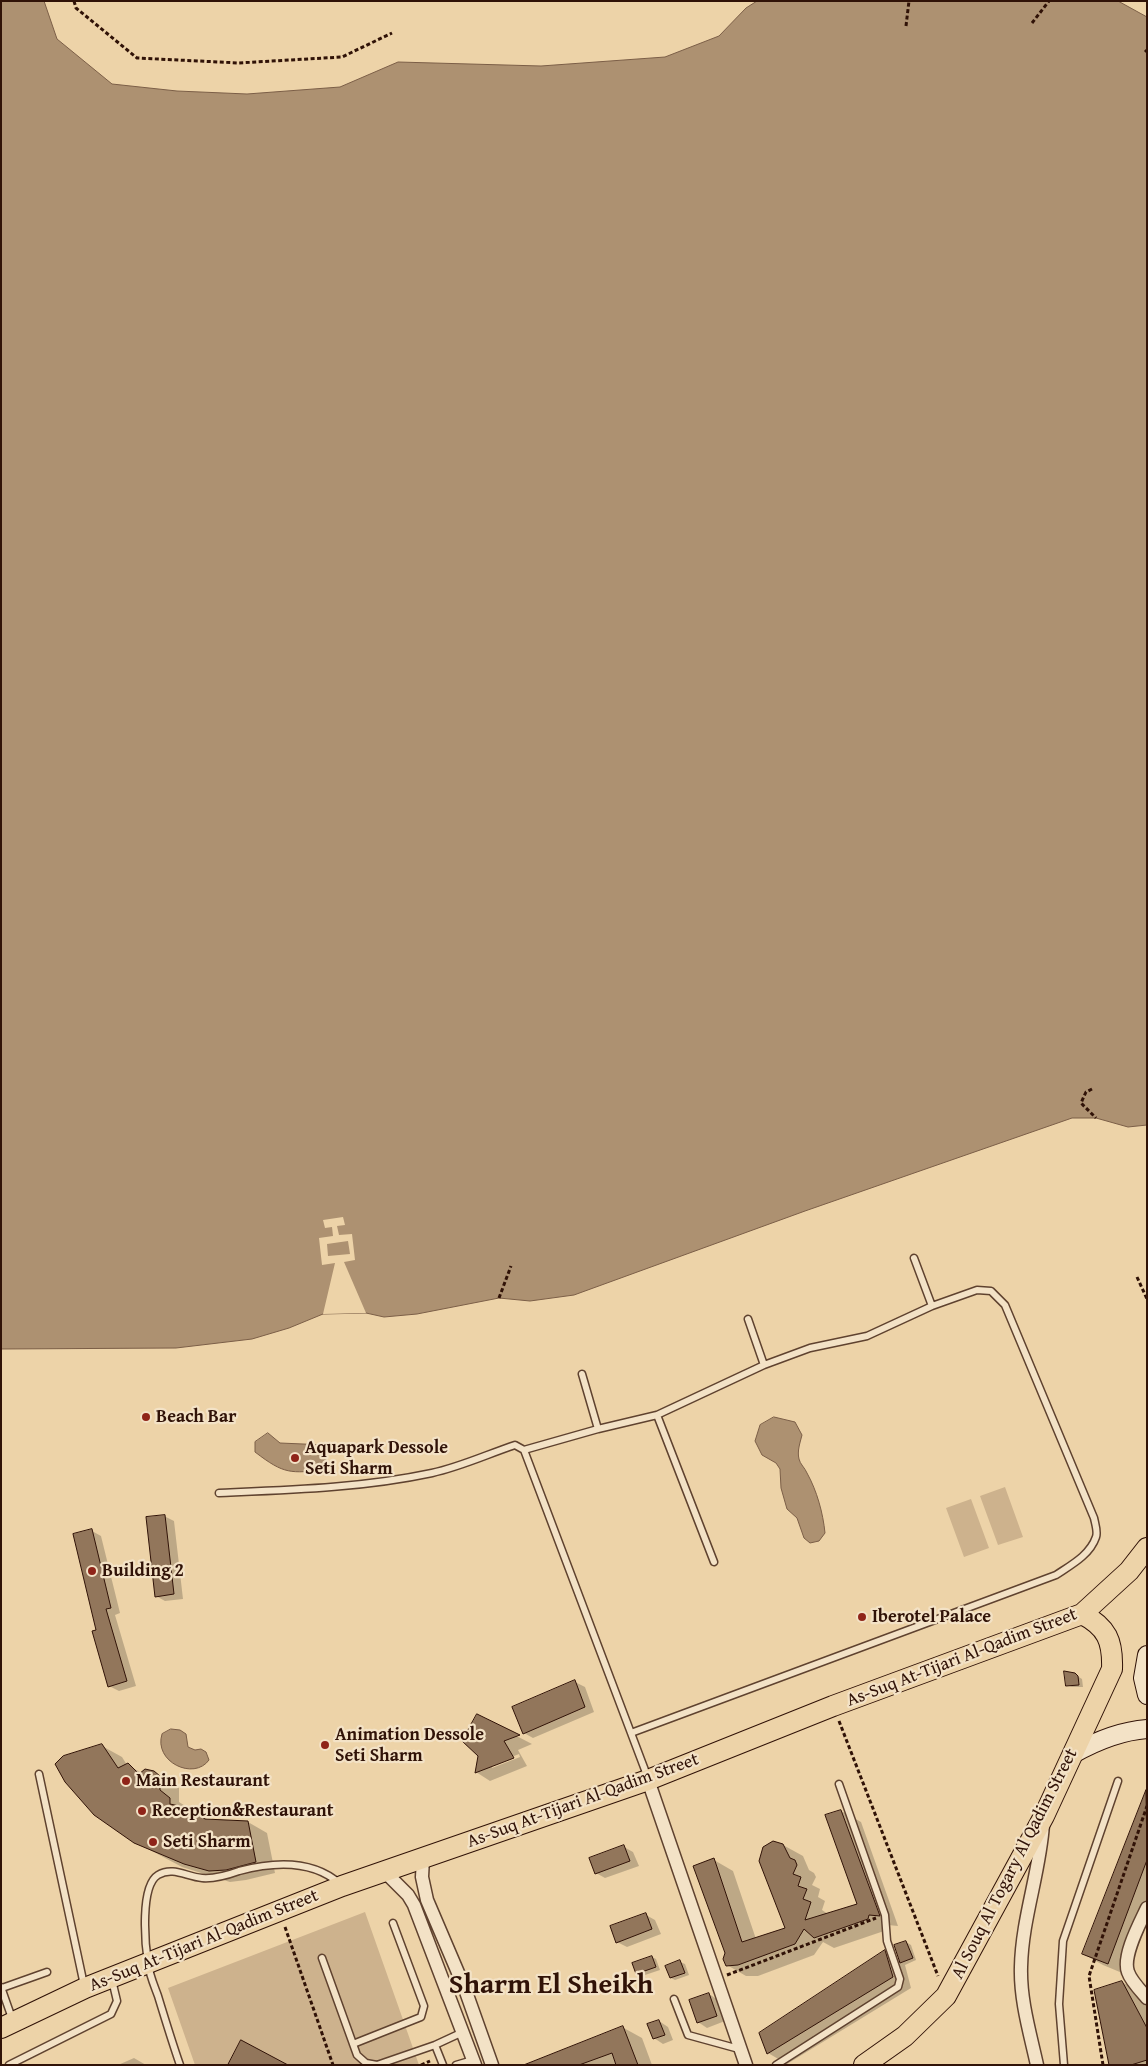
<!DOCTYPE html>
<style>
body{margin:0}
#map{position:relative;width:1148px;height:2066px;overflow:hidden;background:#edd3a8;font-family:"Gentium Book Plus",serif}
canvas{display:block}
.frame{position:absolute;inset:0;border:2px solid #301207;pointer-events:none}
</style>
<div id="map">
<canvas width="1148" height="2066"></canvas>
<div class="frame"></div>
</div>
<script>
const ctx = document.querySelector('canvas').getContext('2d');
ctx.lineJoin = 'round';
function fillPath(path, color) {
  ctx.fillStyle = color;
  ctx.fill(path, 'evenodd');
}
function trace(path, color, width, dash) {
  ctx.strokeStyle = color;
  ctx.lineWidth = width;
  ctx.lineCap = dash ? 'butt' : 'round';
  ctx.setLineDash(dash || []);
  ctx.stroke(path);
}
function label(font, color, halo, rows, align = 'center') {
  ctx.font = font + ' "Gentium Book Plus",serif';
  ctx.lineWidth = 4.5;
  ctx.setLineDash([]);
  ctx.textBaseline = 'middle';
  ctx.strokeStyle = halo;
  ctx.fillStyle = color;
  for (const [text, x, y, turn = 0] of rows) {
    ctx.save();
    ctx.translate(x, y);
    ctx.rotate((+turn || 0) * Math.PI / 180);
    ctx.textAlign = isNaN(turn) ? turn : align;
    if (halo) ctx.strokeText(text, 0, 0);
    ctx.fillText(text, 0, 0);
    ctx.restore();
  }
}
fillPath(new Path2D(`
 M1005,1487L1023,1537L998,1545L980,1496Z
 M971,1499L989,1548L964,1557L946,1508Z
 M365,1912L419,2065H195L168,1988Z`), '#cdb28d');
const water = new Path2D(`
 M1,1H44L57,39L112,84L177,91L247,94L340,87L398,62L541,66L665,57L719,36L746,8L757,1H1118L1147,17V1125L1128,1127L1096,1118H1072L805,1211L574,1295L530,1301L499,1298L417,1314L384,1317L366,1313L323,1314L289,1328L252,1339L176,1348L1,1349Z
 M774,1417L795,1422L802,1435C800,1443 797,1451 799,1459C800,1464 805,1468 807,1473C817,1491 823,1513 825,1533L819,1541L810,1543L804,1538L797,1518L787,1509L781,1488L780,1469L776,1463L762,1455L755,1441L760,1425Z
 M268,1433L280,1443L326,1445V1470C290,1473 285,1475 255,1452V1442Z
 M171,1729L180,1730L186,1734L188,1747L195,1750L201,1749L206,1752L209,1760C194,1781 153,1762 162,1734Z`);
fillPath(water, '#ad9171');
trace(water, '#7b5e47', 1);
fillPath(new Path2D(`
 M343,1217L345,1225L337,1226L339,1235L352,1234L355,1260L344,1262L366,1313L323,1314L335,1263L322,1265L319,1238L333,1236L332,1227L325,1228L323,1220ZM348,1241L350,1254L328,1256L327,1244Z`), '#edd3a8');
fillPath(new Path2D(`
 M164,1516L174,1521L183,1599L165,1601L156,1596Z
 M92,1531L101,1536L120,1613L115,1615L136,1686L119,1691L109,1686L98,1631Z
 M1074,1674L1082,1679L1083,1687H1072L1067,1685Z
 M575,1682L585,1687L594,1712L533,1738L524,1733Z
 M478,1716L532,1744L518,1750L527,1766L490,1781L476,1772L479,1755ZM519,1754L520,1757L492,1768V1765Z
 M102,1746L122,1757L127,1765L142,1773L153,1772L173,1784L179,1788V1802L207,1820L248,1822L267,1833L275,1873L246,1880L230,1882L182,1867L135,1842Z
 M1147,1792V1923L1127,1975L1103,1965L1083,1954Z
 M841,1811L861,1822L898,1926L888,1925L887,1930L834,1948L823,1942L814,1955L758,1976H746L727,1965L714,1860L733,1871L756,1939L786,1929L783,1845L803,1856L809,1870L814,1873L816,1877L812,1885L820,1889L818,1897L825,1901L822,1910L828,1914L858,1904Z
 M624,1847L633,1852L639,1866L605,1878L596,1873Z
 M646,1915L655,1920L661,1934L627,1947L617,1942Z
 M906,1942L911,1945L916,1960L905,1965L911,1988L787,2064L768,2053L761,2034L885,1952L900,1961Z
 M652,1957L656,1959L660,1970L642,1976L637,1973Z
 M680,1962L685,1964L689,1975L675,1980L671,1978Z
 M1122,1982L1141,1993L1147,2004V2065H1110Z
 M709,1994L718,2000L725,2021L707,2028L698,2022Z
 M659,2021L668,2027L673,2040L663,2044L654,2038Z
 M622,2027L642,2038L652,2065H525Z
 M134,2058L146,2065H118Z`), '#0003');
const building = new Path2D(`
 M165,1515L174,1594L155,1597L146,1517Z
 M92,1529L111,1608L106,1609L127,1681L108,1687L92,1631L96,1630L73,1534Z
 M1064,1671L1075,1673L1078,1676L1079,1685L1066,1686Z
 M575,1680L585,1707L523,1734L512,1707Z
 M477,1714L520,1735L504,1741L514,1758L475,1773L478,1756L462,1741Z
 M102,1744L118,1768L128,1763L139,1774L145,1769L154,1771L160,1776V1790L170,1798V1804L188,1808L205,1819L248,1821L256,1862L226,1870L209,1871L184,1864L134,1843L94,1815L65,1782L55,1764L63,1756Z
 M1146,1790L1147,1860L1108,1964L1082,1954Z
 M841,1810L880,1916L869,1915L868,1919L814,1938L804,1929L795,1944L738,1965L726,1966L723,1959L725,1953L693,1866L714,1858L742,1942L785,1928L759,1861L763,1847L773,1841L783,1844L790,1858L795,1860L797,1865L793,1874L801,1877L798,1886L807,1889L803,1899L811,1902L805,1920L857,1904L825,1815Z
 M624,1845L630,1861L595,1874L589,1858Z
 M646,1913L652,1929L616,1943L610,1926Z
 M906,1941L913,1958L900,1963L894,1945Z
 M885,1950L893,1977L767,2054L759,2033Z
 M652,1956L656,1967L636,1974L632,1963Z
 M680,1960L685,1973L670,1978L665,1966Z
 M1122,1981L1147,2028V2060L1131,2065H1109L1094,1990Z
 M709,1993L717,2016L697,2023L689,2000Z
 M659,2020L665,2035L653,2039L647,2024Z
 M623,2026L638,2065H616L612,2053L579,2065H524Z
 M241,2040L288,2065H228Z`);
fillPath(building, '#92765b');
trace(building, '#301207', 1);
const lane = new Path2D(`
 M914,1258L932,1306
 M748,1319L764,1365
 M582,1374L598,1429
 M657,1415L714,1562
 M524,1450L598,1429L657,1415L764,1365L810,1348L867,1336L932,1306L977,1290L991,1291L1005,1305L1094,1518C1095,1523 1098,1532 1096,1537C1090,1555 1071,1565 1056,1575L631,1733
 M219,1493C289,1490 362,1488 432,1473C460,1467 488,1454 515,1445L524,1450L648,1778
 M39,1774L84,1985
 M322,1958L357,2055L366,2063L377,2065L435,2045L463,2032
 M1,1987L13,2021
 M2,1988L47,1972
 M674,1999L688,2035L739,2049
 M353,2044L421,2017L424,2006L393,1923
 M435,2045L443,2065
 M9,2065L111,2014L117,2001L112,1980
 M180,2065C172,2042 165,2019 158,1996C154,1985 149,1974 148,1963C145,1944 140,1886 158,1875C173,1866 187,1877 202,1878C214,1879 228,1875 239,1871C273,1862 312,1859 340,1884
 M456,2065L473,2060
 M776,2065L898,1987L900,1979L887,1941L885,1915L839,1784
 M1064,2065L1059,2004L1063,1941L1118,1781`);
const street = new Path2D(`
 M648,1780L746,2065
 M423,1858L422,1877L427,1900L465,1989L492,2065
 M385,1872L408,1895L414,1905L475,2065
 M1147,1908C1140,1923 1122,1956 1128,1972C1131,1981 1141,1991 1147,1998
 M1037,2065C1030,2033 1020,2000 1021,1967C1022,1918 1040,1872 1043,1824`);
const secondary = new Path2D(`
 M1147,1655L1143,1678L1147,1695
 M1073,1754C1096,1741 1120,1731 1147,1729`);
const primary = new Path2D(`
 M1,2028L85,1988L342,1886L648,1780L833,1706L1082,1614L1129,1571L1147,1548
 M864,2065L905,2036L946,1996L1044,1816L1112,1669C1113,1641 1107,1627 1082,1614`);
trace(lane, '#5f422f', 9);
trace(street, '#5f422f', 15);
trace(secondary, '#301207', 20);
trace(primary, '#301207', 22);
trace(new Path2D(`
 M74,1L76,8L137,58L239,63L342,57L392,33
 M1032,23L1049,1
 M906,26L909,1
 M1145,52L1147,50
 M1092,1089L1086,1092L1081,1103L1096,1118
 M1137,1277L1147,1299
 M499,1298L511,1266
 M839,1721L938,1976
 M285,1927L333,2065
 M727,1975L876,1918
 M421,2065L430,2061
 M1103,2065L1089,1976L1147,1806`), '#301207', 3, [4, 2.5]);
trace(lane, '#f3e2c6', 6);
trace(street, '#f3e2c6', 12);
trace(secondary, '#f3e2c6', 18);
trace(primary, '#edd3a8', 20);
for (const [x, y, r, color] of [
 [146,1417,5,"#8f2418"],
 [295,1458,5,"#8f2418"],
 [92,1571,5,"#8f2418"],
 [862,1617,5,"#8f2418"],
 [325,1745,5,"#8f2418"],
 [126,1781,5,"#8f2418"],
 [142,1811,5,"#8f2418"],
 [153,1842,5,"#8f2418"]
]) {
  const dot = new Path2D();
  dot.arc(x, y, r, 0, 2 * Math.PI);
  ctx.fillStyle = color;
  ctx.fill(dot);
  trace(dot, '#f3e2c6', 2);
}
label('bold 18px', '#301207', '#f3e2c6', [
 ["Beach Bar",156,1417],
 ["Aquapark Dessole",305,1448],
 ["Seti Sharm",305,1469],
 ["Building 2",102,1571],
 ["Iberotel Palace",872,1617],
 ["Animation Dessole",335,1735],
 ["Seti Sharm",335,1756],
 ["Main Restaurant",136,1781],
 ["Reception&Restaurant",152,1811],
 ["Seti Sharm",163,1842]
], 'left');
label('18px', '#301207', '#f3e2c6', [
 ["As-Suq At-Tijari Al-Qadim Street",962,1658,-21],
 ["As-Suq At-Tijari Al-Qadim Street",583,1801,-20],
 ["Al Souq Al Togary Al Qadim Street",1015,1864,-63],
 ["As-Suq At-Tijari Al-Qadim Street",204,1941,-22]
]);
label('bold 28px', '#301207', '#f3e2c6', [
 ["Sharm El Sheikh",551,1986]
]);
</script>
